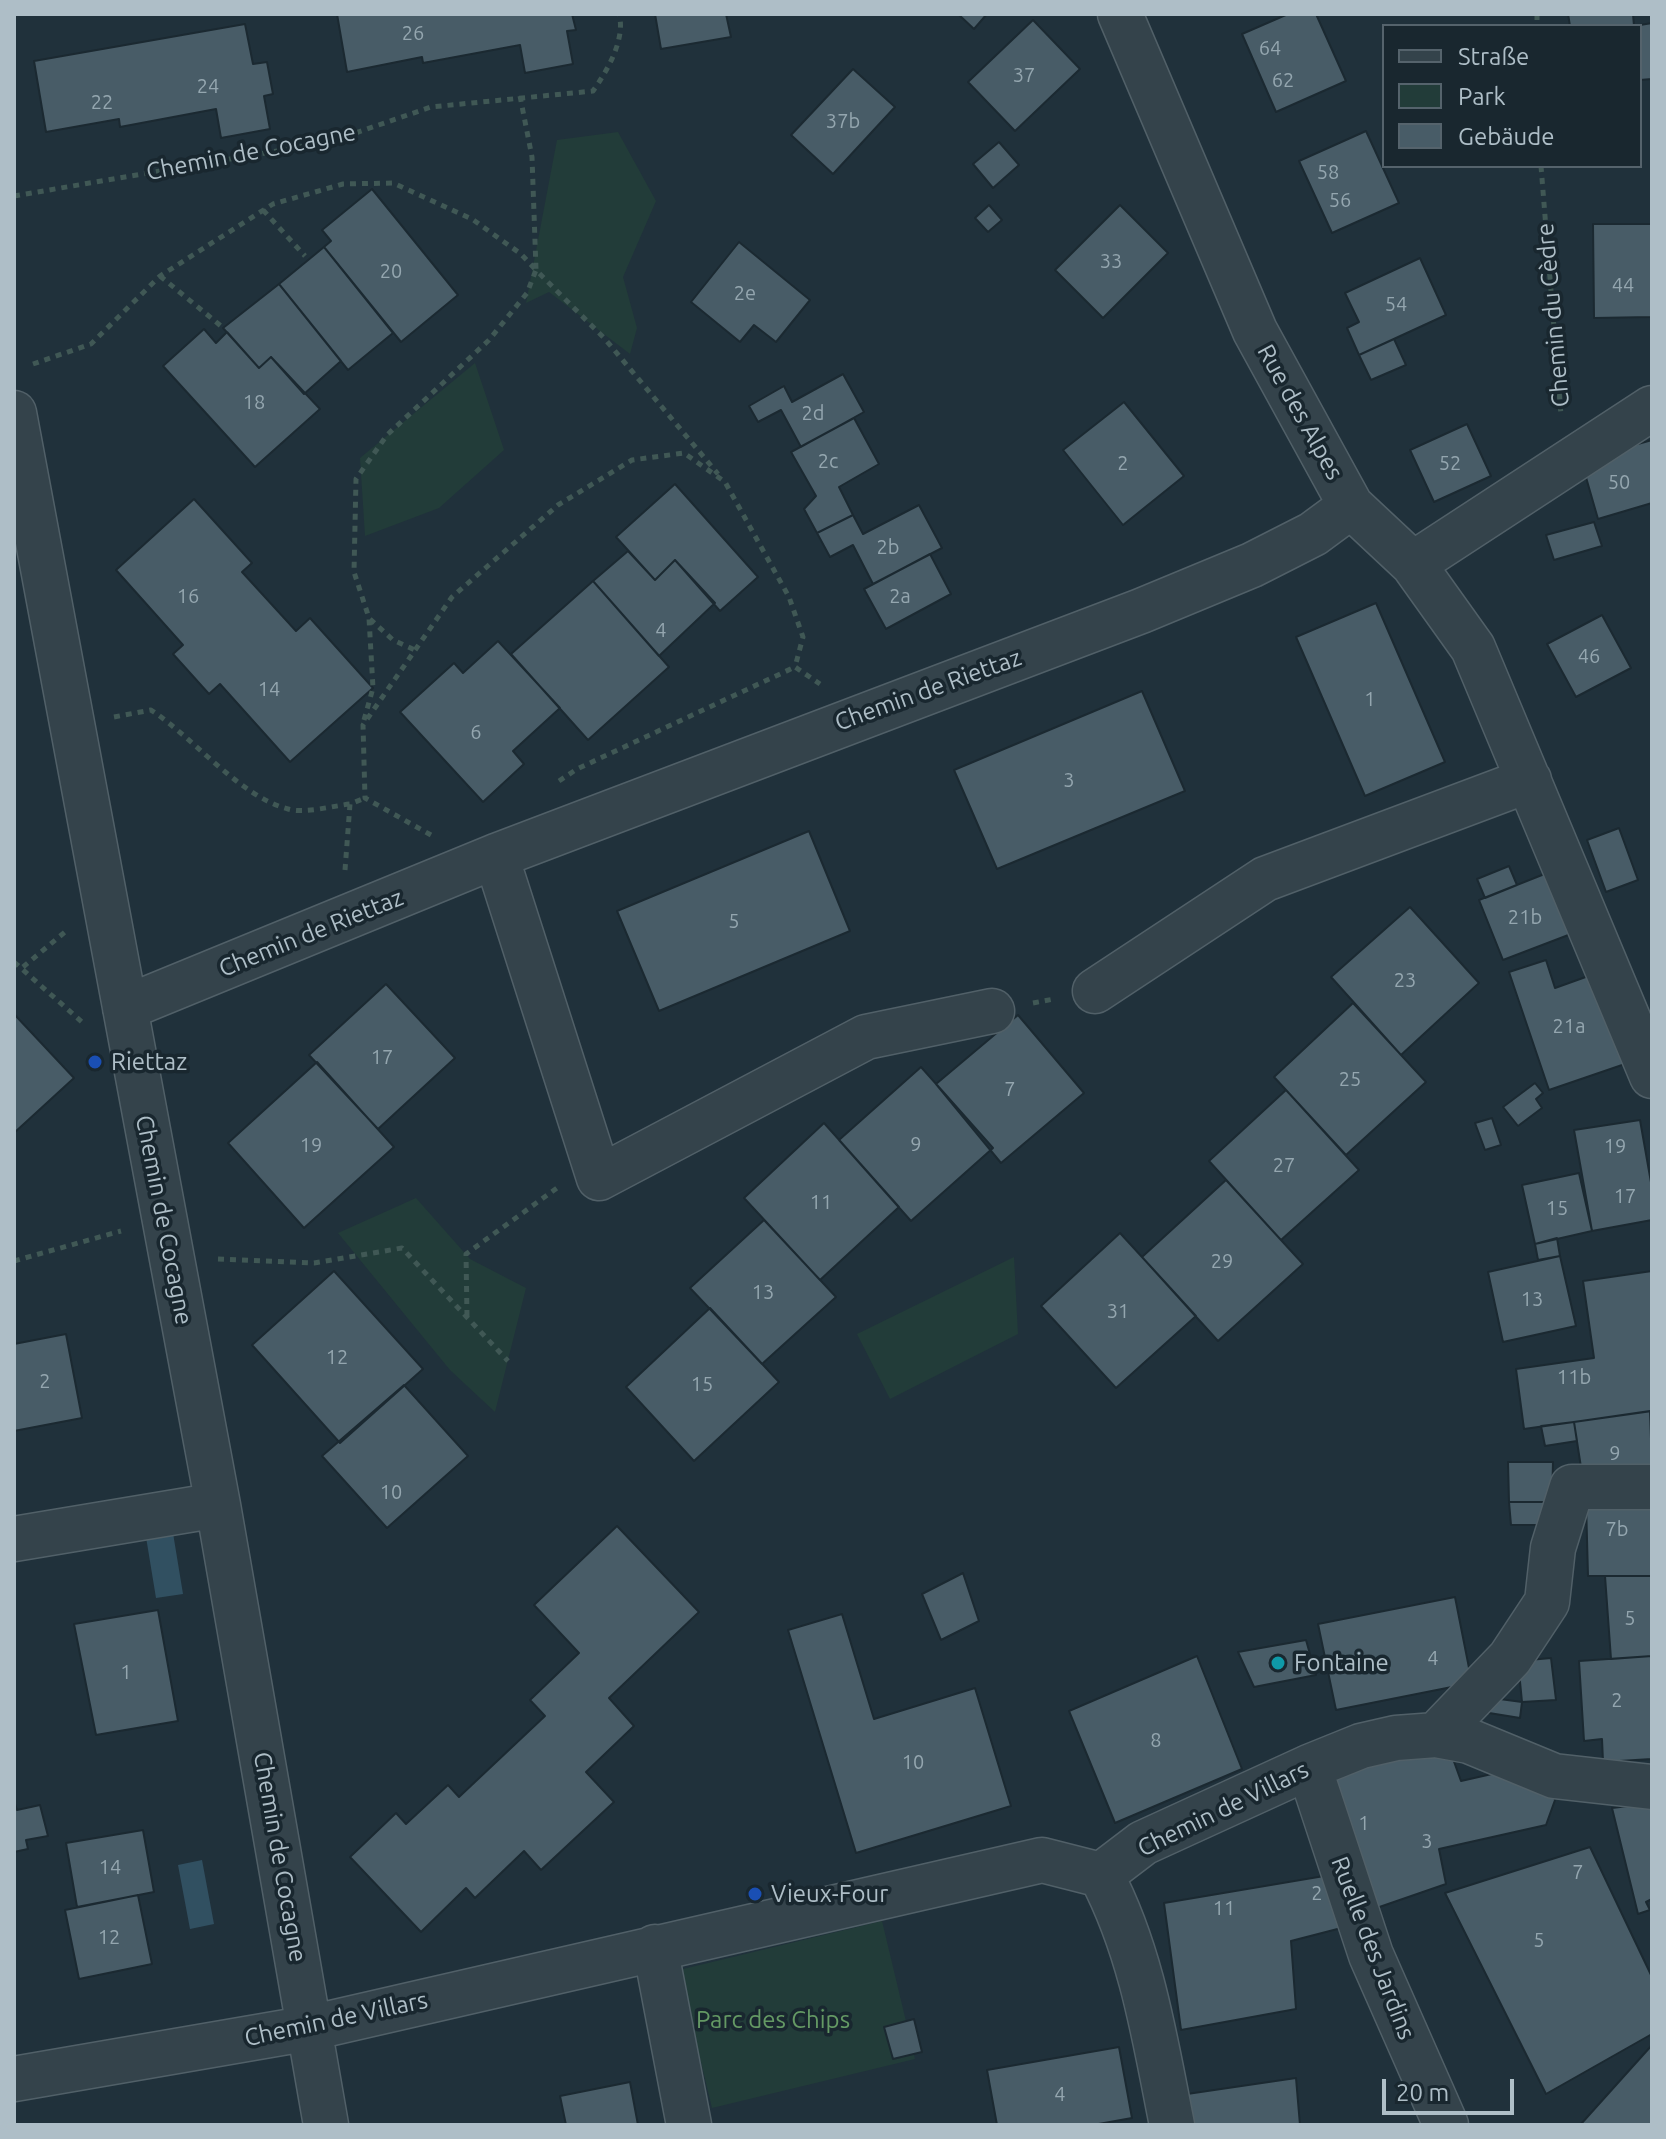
<!DOCTYPE html>
<meta charset="utf-8">
<style>
body{margin:0}
#map{position:relative;width:1666px;height:2139px;overflow:hidden;background:#20313b;font-family:Ubuntu,sans-serif}
canvas{display:block}
.frame{position:absolute;inset:0;border:16px solid #aebec7;pointer-events:none}
.legend{position:absolute;left:1382px;top:24px;width:260px;height:144px;box-sizing:border-box;background:#19272f;border:2px solid #55636c;margin:0;padding:10px 14px;list-style:none;font-size:24px;color:#aebec7}
.legend li{display:flex;align-items:center;gap:16px;height:40px}
.legend b{width:40px;border:2px solid #55636c}
.scale{position:absolute;left:1382px;top:2079px;width:132px;height:36px;box-sizing:border-box;border:4px solid #aebec7;border-top:0;padding-left:10px;font-size:24px;line-height:28px;white-space:nowrap;color:#aebec7;-webkit-text-stroke:6px #19272f;paint-order:stroke}
</style>
<div id="map">
<canvas width="1666" height="2139"></canvas>
<div class="frame"></div>
<ul class="legend">
<li><b style="height:10px;background:#34434b"></b>Straße</li>
<li><b style="height:22px;background:#223c39"></b>Park</li>
<li><b style="height:22px;background:#485c67"></b>Gebäude</li>
</ul>
<div class="scale">20 m</div>
</div>
<script>
const ctx = document.querySelector('canvas').getContext('2d');
ctx.lineJoin = 'round';
function fillPath(path, color) {
  ctx.fillStyle = color;
  ctx.fill(path, 'evenodd');
}
function trace(path, color, width, dash) {
  ctx.strokeStyle = color;
  ctx.lineWidth = width;
  ctx.lineCap = dash ? 'butt' : 'round';
  ctx.setLineDash(dash || []);
  ctx.stroke(path);
}
function label(font, color, halo, rows, align = 'center') {
  ctx.font = font + ' Ubuntu,sans-serif';
  ctx.lineWidth = 7;
  ctx.setLineDash([]);
  ctx.textBaseline = 'middle';
  ctx.strokeStyle = halo;
  ctx.fillStyle = color;
  for (const [text, x, y, turn = 0] of rows) {
    ctx.save();
    ctx.translate(x, y);
    ctx.rotate((+turn || 0) * Math.PI / 180);
    ctx.textAlign = isNaN(turn) ? turn : align;
    if (halo) ctx.strokeText(text, 0, 0);
    ctx.fillText(text, 0, 0);
    ctx.restore();
  }
}
fillPath(new Path2D(`
 M618,132L656,201L623,277L637,328L630,354L549,292L526,303L557,140Z
 M475,363L504,450L439,508L365,536L360,458Z
 M416,1198L470,1259L526,1288L495,1412L450,1370L338,1233Z
 M1014,1257L1018,1334L890,1399L857,1334Z
 M882,1921L915,2059L712,2108L679,1970Z`), '#223c39');
fillPath(new Path2D(`
 M173,1533L183,1594L156,1598L146,1537Z
 M202,1860L214,1924L190,1929L178,1865Z`), '#315061');
const building = new Path2D(`
 M337,14H572L576,30L567,31L573,64L525,73L520,45L423,63L422,57L347,72Z
 M655,14H726L731,37L661,49Z
 M958,14H987L974,29Z
 M1288,14H1316L1346,81L1276,112L1242,34Z
 M1568,14H1633L1634,26L1652,23V79L1640,80V26H1570Z
 M1033,20L1080,69L1015,131L968,82Z
 M245,24L253,64L267,62L273,94L264,96L270,129L221,138L216,109L120,127L119,119L46,132L34,61Z
 M853,69L895,107L833,174L791,135Z
 M1366,131L1399,203L1332,233L1299,161Z
 M999,142L1019,165L993,188L973,164Z
 M372,189L458,295L401,342L324,247L331,241L322,230Z
 M989,205L1002,220L988,232L975,218Z
 M1120,205L1168,253L1103,318L1055,270Z
 M1593,224H1651L1652,317L1594,318Z
 M739,242L810,300L776,342L754,325L740,342L691,302Z
 M324,247L393,333L348,370L279,284Z
 M1420,258L1446,315L1359,355L1347,328L1359,322L1345,293Z
 M279,284L341,361L304,394L271,357L259,368L223,328Z
 M204,329L216,343L227,332L259,368L271,357L320,409L255,467L163,366Z
 M1394,339L1406,365L1371,380L1359,355Z
 M843,374L864,412L801,447L781,410L758,422L749,406L784,386L792,402Z
 M1124,402L1184,476L1123,525L1063,450Z
 M854,418L879,464L839,487L853,515L817,533L804,509L816,496L791,452Z
 M1467,424L1491,476L1434,502L1410,450Z
 M1652,440V503L1598,519L1581,460Z
 M675,484L758,577L720,611L675,560L655,580L616,537Z
 M194,499L252,563L242,572L296,631L310,618L373,688L290,762L220,684L209,694L173,654L183,645L116,570Z
 M919,505L942,548L873,584L853,545L830,557L817,533L853,515L863,534Z
 M1594,522L1602,546L1554,560L1546,535Z
 M628,551L655,580L675,560L715,603L659,656L593,581Z
 M930,554L951,594L886,629L864,589Z
 M593,581L669,667L588,740L511,654Z
 M1376,603L1445,762L1365,796L1296,637Z
 M1602,615L1631,668L1576,697L1547,644Z
 M498,641L560,708L513,751L524,764L483,802L400,712L454,663L463,673Z
 M1142,691L1185,791L997,869L954,770Z
 M1619,828L1638,880L1606,892L1587,840Z
 M809,831L850,931L659,1011L617,911Z
 M1509,866L1517,885L1485,898L1477,879Z
 M1547,873L1571,934L1503,960L1479,900Z
 M1410,907L1479,983L1401,1055L1331,977Z
 M1546,960L1555,988L1594,974L1625,1064L1549,1090L1509,972Z
 M386,984L455,1058L378,1129L309,1055Z
 M1353,1003L1426,1082L1346,1155L1274,1077Z
 M14,1014L74,1078L14,1133Z
 M1018,1015L1084,1093L1001,1163L936,1084Z
 M317,1062L394,1147L304,1228L228,1143Z
 M921,1067L993,1148L911,1221L839,1140Z
 M1535,1083L1543,1093L1536,1099L1542,1108L1518,1126L1503,1107Z
 M1286,1090L1359,1170L1281,1240L1209,1161Z
 M1492,1118L1501,1145L1485,1150L1475,1123Z
 M1640,1120L1652,1188V1220L1592,1231L1574,1130Z
 M824,1123L899,1207L820,1280L744,1198Z
 M1579,1173L1592,1231L1535,1244L1522,1185Z
 M1226,1180L1303,1264L1218,1341L1142,1257Z
 M764,1220L836,1297L762,1364L690,1288Z
 M1120,1233L1196,1316L1116,1388L1041,1306Z
 M1557,1238L1560,1256L1538,1260L1535,1244Z
 M1560,1256L1576,1326L1503,1342L1488,1272Z
 M334,1271L423,1369L340,1443L252,1345Z
 M1652,1271V1411L1524,1429L1516,1369L1594,1358L1583,1281Z
 M710,1308L779,1382L694,1461L626,1387Z
 M66,1334L82,1418L14,1431V1344Z
 M404,1385L468,1456L387,1528L322,1456Z
 M1650,1411L1652,1466L1582,1474L1574,1422Z
 M1574,1422L1577,1441L1545,1446L1541,1426Z
 M1508,1462H1553L1552,1502H1509Z
 M1652,1500V1576H1588L1586,1502Z
 M1509,1502H1552V1525H1511Z
 M617,1526L699,1612L609,1698L634,1726L586,1772L614,1802L541,1870L524,1851L475,1898L466,1888L421,1932L350,1857L396,1813L406,1824L448,1785L459,1797L545,1716L530,1700L579,1653L534,1605Z
 M963,1573L979,1621L941,1640L922,1594Z
 M1605,1576H1652V1656L1611,1659Z
 M1455,1597L1472,1683L1336,1710L1318,1624Z
 M158,1610L178,1721L96,1735L74,1624Z
 M842,1614L874,1719L975,1688L1011,1806L856,1853L788,1630Z
 M1306,1640L1316,1675L1254,1687L1238,1652Z
 M1197,1656L1242,1769L1115,1823L1069,1711Z
 M1652,1656V1759L1603,1762L1602,1739L1584,1741L1579,1661Z
 M1551,1658L1556,1700L1522,1702L1518,1661Z
 M1485,1697L1522,1702L1520,1718L1483,1712Z
 M1448,1745L1461,1781L1505,1771L1548,1780L1555,1800L1546,1825L1439,1849L1446,1884L1365,1912L1328,1772Z
 M14,1801L17,1810L40,1805L48,1836L26,1840L28,1849L14,1852Z
 M1652,1803V1899L1646,1902L1650,1910L1638,1914L1612,1808Z
 M143,1830L154,1892L77,1907L66,1843Z
 M1590,1847L1652,1977V2034L1546,2094L1445,1893Z
 M1336,1874L1353,1925L1291,1941L1296,2009L1181,2030L1164,1903Z
 M138,1895L152,1964L79,1979L65,1910Z
 M914,2019L922,2052L893,2059L884,2027Z
 M1652,2045V2125H1581V2124Z
 M1119,2047L1132,2118L1093,2125H997L987,2070Z
 M1296,2078L1300,2125H1192L1187,2094Z
 M630,2082L638,2125H566L560,2096Z`);
fillPath(building, '#485c67');
trace(building, '#1b2931', 2);
const minor = new Path2D(`
 M1120,14L1255,331L1351,506L1413,564L1473,648L1652,1076
 M14,413L218,1505L326,2125
 M1413,564L1652,408
 M496,856L599,1178L866,1037L992,1011
 M1095,991L1265,879L1529,780
 M125,1008L496,856L1141,611L1252,565L1313,534L1351,506
 M14,1539L218,1505
 M1436,1735L1510,1658L1547,1602L1553,1548L1572,1487H1652
 M1309,1767L1371,1955L1446,2125
 M1101,1875L1143,1843L1309,1767L1361,1746L1396,1738L1436,1735L1469,1741L1554,1776L1652,1787
 M1101,1875C1142,1953 1155,2040 1172,2125
 M655,1947L689,2125
 M14,2079L310,2028L1042,1860L1101,1875`);
trace(minor, '#516068', 47);
trace(new Path2D(`
 M1537,14V26
 M520,96L532,157L536,269
 M1541,166L1561,415
 M14,196L329,142L431,107L593,91C607,71 626,39 619,14
 M263,210L305,256
 M160,276L221,326
 M33,364L91,344L160,276L273,204L343,184L393,183L472,219L521,254L536,270
 M370,619L393,640L415,650
 M114,717L151,710C195,739 239,796 288,809C304,814 332,806 350,804
 M364,720L373,688L369,618L354,572L356,479L387,435L489,340L527,293L536,270L605,339L718,474
 M559,781L577,769L795,667
 M431,835L365,798L363,725L452,597L558,505L632,460L684,453L725,482L789,597L803,637L795,667L820,684
 M345,870L350,804L365,798
 M14,962L82,1022
 M23,967L65,932
 M1033,1003L1054,999
 M218,1259L314,1263L402,1248L508,1361
 M14,1261L121,1231
 M467,1316L466,1254L557,1188`), '#405855', 5, [6, 6]);
trace(minor, '#34434b', 44);
for (const [x, y, r, color] of [
 [95,1062,8,"#1a4fb4"],
 [1278,1663,8,"#0f9aa8"],
 [755,1894,8,"#1a4fb4"]
]) {
  const dot = new Path2D();
  dot.arc(x, y, r, 0, 2 * Math.PI);
  ctx.fillStyle = color;
  ctx.fill(dot);
  trace(dot, '#19272f', 3);
}
label('20px', '#94a6af', null, [
 ["26",413,33],
 ["64",1270,48],
 ["37",1024,75],
 ["62",1283,80],
 ["24",208,86],
 ["22",102,102],
 ["37b",843,121],
 ["58",1328,172],
 ["56",1340,200],
 ["33",1111,261],
 ["20",391,271],
 ["44",1623,285],
 ["2e",745,293],
 ["54",1396,304],
 ["18",254,402],
 ["2d",813,413],
 ["2c",828,461],
 ["2",1123,463],
 ["52",1450,463],
 ["50",1619,482],
 ["2b",888,547],
 ["16",188,596],
 ["2a",900,596],
 ["4",661,630],
 ["46",1589,656],
 ["14",269,689],
 ["1",1370,699],
 ["6",476,732],
 ["3",1069,780],
 ["21b",1525,917],
 ["5",734,921],
 ["23",1405,980],
 ["21a",1569,1026],
 ["17",382,1057],
 ["25",1350,1079],
 ["7",1010,1089],
 ["9",916,1144],
 ["19",311,1145],
 ["19",1615,1146],
 ["27",1284,1165],
 ["17",1625,1196],
 ["11",821,1202],
 ["15",1557,1208],
 ["29",1222,1261],
 ["13",763,1292],
 ["13",1532,1299],
 ["31",1118,1311],
 ["12",337,1357],
 ["11b",1574,1377],
 ["2",45,1381],
 ["15",702,1384],
 ["9",1615,1453],
 ["10",391,1492],
 ["7b",1617,1529],
 ["5",1630,1618],
 ["4",1433,1658],
 ["1",126,1672],
 ["2",1617,1700],
 ["8",1156,1740],
 ["10",913,1762],
 ["1",1364,1823],
 ["3",1427,1841],
 ["14",110,1867],
 ["7",1578,1872],
 ["2",1317,1893],
 ["11",1224,1908],
 ["12",109,1937],
 ["5",1539,1940],
 ["4",1060,2094]
]);
label('24px', '#aebec7', '#19272f', [
 ["Chemin de Cocagne",251,152,-11],
 ["Chemin du Cèdre",1553,315,-95],
 ["Rue des Alpes",1300,412,61],
 ["Chemin de Riettaz",928,690,-20],
 ["Chemin de Riettaz",311,933,-22],
 ["Chemin de Cocagne",164,1220,79],
 ["Chemin de Villars",1223,1809,-26],
 ["Chemin de Cocagne",280,1857,80],
 ["Ruelle des Jardins",1373,1948,69],
 ["Chemin de Villars",336,2019,-12]
]);
label('24px', '#aebec7', '#19272f', [
 ["Riettaz",111,1062],
 ["Fontaine",1294,1663],
 ["Vieux-Four",771,1894]
], 'left');
label('24px', '#649964', '#19272f', [
 ["Parc des Chips",773,2020]
]);
</script>
